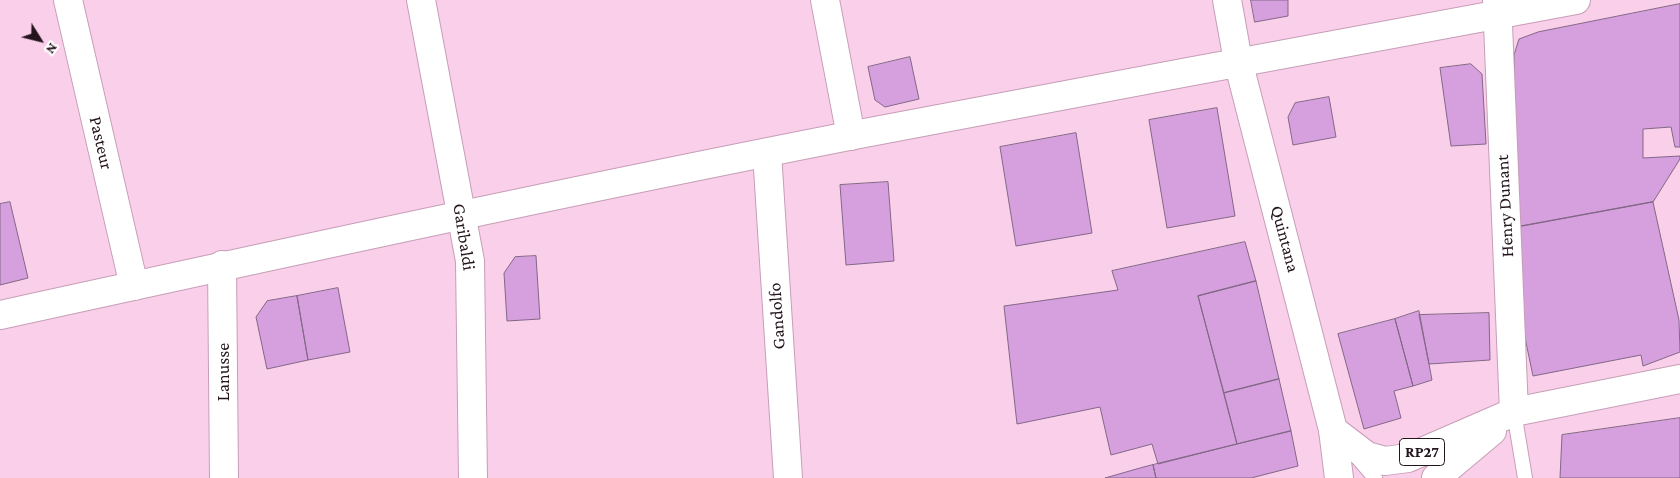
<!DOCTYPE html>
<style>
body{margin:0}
#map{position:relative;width:1680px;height:478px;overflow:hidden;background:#facfe9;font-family:"Crimson Pro",serif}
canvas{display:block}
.north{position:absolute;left:15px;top:15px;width:50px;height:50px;-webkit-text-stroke:4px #fff;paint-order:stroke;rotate:126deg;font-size:14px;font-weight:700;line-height:20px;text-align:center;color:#23141d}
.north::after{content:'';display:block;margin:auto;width:18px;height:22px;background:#23141d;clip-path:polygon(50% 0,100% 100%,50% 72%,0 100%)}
</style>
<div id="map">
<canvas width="1680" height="478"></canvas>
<div class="north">N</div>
</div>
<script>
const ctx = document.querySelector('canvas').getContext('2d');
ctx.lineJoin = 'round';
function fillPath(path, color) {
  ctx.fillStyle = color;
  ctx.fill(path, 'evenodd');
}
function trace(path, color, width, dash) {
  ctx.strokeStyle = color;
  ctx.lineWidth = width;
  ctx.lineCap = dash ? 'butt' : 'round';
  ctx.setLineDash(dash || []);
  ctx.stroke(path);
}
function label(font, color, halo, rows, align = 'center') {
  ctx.font = font + ' "Crimson Pro",serif';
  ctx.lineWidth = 4;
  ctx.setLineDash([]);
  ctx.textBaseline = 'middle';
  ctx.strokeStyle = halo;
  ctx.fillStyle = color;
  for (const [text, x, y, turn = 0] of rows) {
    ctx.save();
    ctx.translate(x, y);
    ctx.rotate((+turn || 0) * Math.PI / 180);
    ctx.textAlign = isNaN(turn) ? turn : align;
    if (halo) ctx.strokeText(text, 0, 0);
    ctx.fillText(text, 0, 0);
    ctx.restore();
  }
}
const building = new Path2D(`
 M1251,0H1288V16L1255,22Z
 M1680,4V147H1675L1671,127L1643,129V158L1680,156V159L1653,202L1517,227L1514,55L1519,39L1538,32Z
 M910,57L919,99L885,107L875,100L868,67Z
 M1471,64L1482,74L1486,144L1451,146L1440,68Z
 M1329,97L1336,137L1293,145L1288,117L1295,103Z
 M1217,108L1235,216L1167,228L1149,120Z
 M1076,133L1092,233L1016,246L1000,147Z
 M888,182L894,261L846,265L840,185Z
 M10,202L28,278L0,285V204Z
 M1653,202L1679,320L1680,352L1643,366L1641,355L1533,376L1524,333L1522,263L1516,248L1517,227Z
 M1245,242L1256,281L1198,296L1237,444L1158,464L1152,444L1111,455L1100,407L1017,424L1004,306L1118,290L1112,271Z
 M536,256L540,319L507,321L504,273L515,257Z
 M1256,281L1279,379L1224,393L1198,296Z
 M338,288L350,352L308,360L297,296Z
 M297,296L308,360L267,369L256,317L267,301Z
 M1419,311L1432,380L1413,386L1395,319Z
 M1489,313L1490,360L1429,364L1419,315Z
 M1395,319L1413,386L1394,391L1401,418L1364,429L1338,334Z
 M1279,379L1291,431L1237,444L1224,393Z
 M1680,418V478H1560L1562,435Z
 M1291,431L1298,466L1251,478H1156L1153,465Z
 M1153,465L1156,478H1105L1140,468Z`);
fillPath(building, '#d5a0dd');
trace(building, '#836787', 1);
const service = new Path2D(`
 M1514,412L1525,478
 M1357,457L1375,478`);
const minor = new Path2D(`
 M68,0L134,286
 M421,0L470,261L473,478
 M825,0L851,136
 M767,153L788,478
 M222,265L224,478`);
const tertiary = new Path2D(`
 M1227,0L1238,61
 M1497,0L1514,412`);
const secondary = new Path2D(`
 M1238,61L1333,430
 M0,315C284,253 568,191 854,135C1094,88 1336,46 1576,0
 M1514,412L1680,379`);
const primary = new Path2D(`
 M1333,430L1367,456L1385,461L1408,458L1514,412
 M1333,430L1339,478
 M1436,478L1492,431`);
trace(service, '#c79eb7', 16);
trace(minor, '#c79eb7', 30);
trace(tertiary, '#c79eb7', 30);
trace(secondary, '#c79eb7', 30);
trace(primary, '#c79eb7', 30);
trace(service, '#fff', 14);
trace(minor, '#fff', 28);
trace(tertiary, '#fff', 28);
trace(secondary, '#fff', 28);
trace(primary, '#fff', 28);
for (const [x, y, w] of [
 [1422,452,45]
]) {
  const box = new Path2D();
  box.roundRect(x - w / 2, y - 13.5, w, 27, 4);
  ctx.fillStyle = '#fff';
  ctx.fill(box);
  trace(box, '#23141d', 1);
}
label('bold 16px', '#23141d', null, [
 ["RP27",1422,452]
]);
label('18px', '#23141d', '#fff', [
 ["Pasteur",101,143,77],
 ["Henry Dunant",1505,206,-93],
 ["Garibaldi",464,237,81],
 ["Quintana",1285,239,75],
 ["Gandolfo",777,316,-94],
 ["Lanusse",223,372,-90]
]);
</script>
